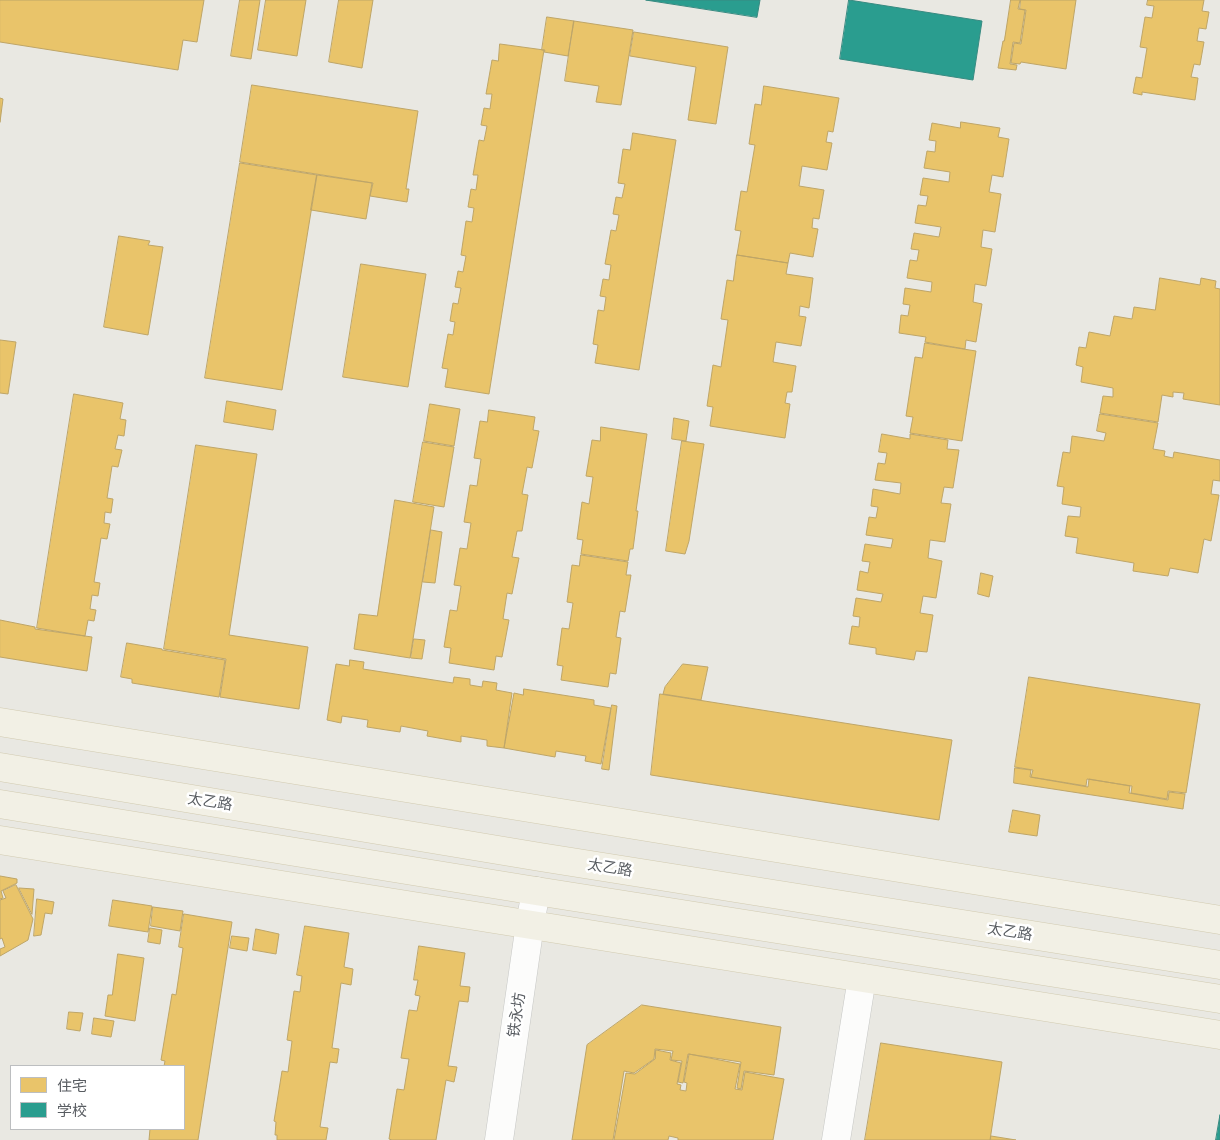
<!DOCTYPE html>
<meta charset="utf-8">
<style>
body{margin:0}
#map{position:relative;width:1220px;height:1140px;overflow:hidden;background:#e9e8e2;font-family:"Alegreya Sans","Noto Sans SC",sans-serif}
canvas{display:block}
.legend{position:absolute;left:10px;top:1065px;width:175px;height:65px;box-sizing:border-box;background:#fff;border:1px solid #bcbec0;margin:0;padding:6px 9px;list-style:none;font-size:15px;color:#585c61}
.legend li{display:flex;align-items:center;gap:10px;height:25px}
.legend b{width:25px;border:1px solid #bcbec0}
</style>
<div id="map">
<canvas width="1220" height="1140"></canvas>
<ul class="legend">
<li><b style="height:14px;background:#e9c46a"></b>住宅</li>
<li><b style="height:14px;background:#2a9d8f"></b>学校</li>
</ul>
</div>
<script>
const ctx = document.querySelector('canvas').getContext('2d');
ctx.lineJoin = 'round';
function fillPath(path, color) {
  ctx.fillStyle = color;
  ctx.fill(path, 'evenodd');
}
function trace(path, color, width, dash) {
  ctx.strokeStyle = color;
  ctx.lineWidth = width;
  ctx.lineCap = dash ? 'butt' : 'round';
  ctx.setLineDash(dash || []);
  ctx.stroke(path);
}
function label(font, color, halo, rows, align = 'center') {
  ctx.font = font + ' "Alegreya Sans","Noto Sans SC",sans-serif';
  ctx.lineWidth = 5;
  ctx.setLineDash([]);
  ctx.textBaseline = 'middle';
  ctx.strokeStyle = halo;
  ctx.fillStyle = color;
  for (const [text, x, y, turn = 0] of rows) {
    ctx.save();
    ctx.translate(x, y);
    ctx.rotate((+turn || 0) * Math.PI / 180);
    ctx.textAlign = isNaN(turn) ? turn : align;
    if (halo) ctx.strokeText(text, 0, 0);
    ctx.fillText(text, 0, 0);
    ctx.restore();
  }
}
const homes = new Path2D(`
 M0,0H204L197,42L183,40L178,70L0,42Z
 M240,0H260L251,59L231,56Z
 M266,0H306L297,56L258,50Z
 M339,0H373L362,68L329,62Z
 M1011,0H1020L1018,9L1025,10L1020,43L1013,42L1010,64L1017,65L1016,70L998,68L1003,41H1004Z
 M1021,0H1076L1066,69L1021,62L1020,64L1011,63L1014,43L1021,44L1026,10L1020,9Z
 M1148,0H1204L1202,11L1209,12L1206,29L1199,28L1197,41L1204,42L1200,65L1194,64L1191,77L1198,78L1195,100L1142,92V95L1133,93L1136,77L1142,78L1147,48L1140,47L1145,17L1152,18L1154,6L1147,5Z
 M547,17L574,21L568,56L544,52L545,50H542Z
 M574,21L633,30L621,105L596,102L599,86L565,81Z
 M634,32L728,47L716,124L688,120L696,67L630,56Z
 M500,44L544,50L489,394L445,387L448,369L442,368L448,334L453,335L455,322L450,321L453,303L458,304L461,288L455,287L458,271L463,272L466,256L461,255L466,221L472,222L474,208L468,207L471,189L476,190L478,175H473L479,140L484,141L487,126L481,125L484,108L490,109L492,94H486L492,60L498,61Z
 M252,85L418,111L406,189H409L407,202L370,196L373,183L240,162Z
 M764,86L839,98L833,132L828,131L826,142L832,143L827,170L802,166L799,186L824,190L819,219L813,218L812,228L818,229L813,257L790,253L788,263L737,255L741,231L735,230L741,191L747,192L755,145L749,144L755,104L761,105Z
 M0,98L3,99L0,122Z
 M961,122L1000,128L998,137L1009,139L1003,177L992,175L989,192L1001,194L995,232L983,230L981,247L992,249L986,286L975,284L973,302L982,304L976,342L966,340L965,349L925,342L926,337L899,333L901,315L908,316L910,305L903,304L905,288L931,292L932,282L907,278L910,260L917,261L919,250L911,249L914,233L939,237L941,227L915,223L918,205L926,206L928,196L920,195L923,178L949,182L950,172L924,168L927,151L935,152L936,141L929,140L932,123L960,128Z
 M633,133L676,140L639,370L595,363L598,345L593,344L598,310L604,311L606,297L600,296L603,279L609,280L611,265L605,264L611,230L616,231L619,215L613,214L616,197L622,198L625,184L618,183L623,149L630,150Z
 M240,163L317,175L282,390L205,378Z
 M317,175L372,183L366,219L311,210Z
 M119,236L150,241L148,245L163,247L148,335L104,327Z
 M737,255L788,263L786,274L813,278L809,308L800,306L799,316L806,317L801,346L776,342L773,362L796,366L792,392H787L785,403L790,404L785,438L710,426L713,407L707,406L713,365L721,367L728,320L721,319L727,280L733,281Z
 M361,264L426,274L408,387L343,377Z
 M1160,278L1200,285L1201,278L1216,281L1215,288L1220,289V405L1183,399L1184,393L1173,392V397L1162,395L1158,422L1100,413L1103,396L1113,397V388L1081,382L1083,367L1076,365L1079,347L1086,348L1089,332L1110,336L1114,316L1132,319L1134,307L1155,310Z
 M0,340L16,342L8,394L0,393Z
 M925,343L976,351L962,441L910,433L913,417L906,416L915,357L922,358Z
 M74,394L123,403L120,419L126,420L124,436L118,435L115,449L122,450L118,467L112,466L107,498L113,499L111,513L105,512L104,523L110,524L107,539L101,538L94,582L100,583L98,596L92,595L90,609L96,610L94,621L88,620L85,636L37,628Z
 M227,401L276,410L273,430L224,422Z
 M430,404L460,409L454,446L424,441Z
 M489,410L535,417L533,430L539,431L532,468L527,467L522,494L528,495L522,531H517L512,557L519,558L512,594L507,593L503,619L509,620L502,657L496,656L494,670L449,663L451,648L444,647L450,610L457,611L461,586L454,585L460,548L467,549L471,523L464,522L470,485L477,486L481,459L474,458L480,421L487,422Z
 M1100,414L1158,423L1153,449L1165,451L1164,456L1173,458L1174,452L1220,460V481L1213,480L1211,494L1219,495L1211,541L1204,539L1198,573L1170,568L1168,576L1133,571L1134,563L1076,553L1078,538L1065,536L1068,516L1080,517L1081,507L1062,504L1064,487L1057,486L1063,452L1070,453L1072,436L1104,441L1106,433L1097,431Z
 M674,418L689,421L686,441L672,439Z
 M601,427L647,434L636,511H638L633,549H630L628,561L581,554L583,540L577,539L582,502L589,504L593,477L586,476L592,440L600,441Z
 M882,434L910,439V434L948,440L947,449L959,450L953,488L944,487L941,503L951,504L945,542L930,540L928,558L942,561L936,598L923,596L920,613L933,615L927,652L916,651L914,660L876,654V648L849,644L852,626L859,627L860,617L853,616L856,598L881,602L883,594L857,590L860,571L868,573L870,562L862,561L865,544L891,548L893,539L866,535L869,517L876,518L878,507L871,506L873,489L900,494L901,483L875,480L878,463L885,464L887,453L879,452Z
 M682,441L704,444L689,541L685,554L666,551Z
 M423,442L454,447L444,507L413,502Z
 M196,445L257,454L229,635L308,647L299,709L220,697L226,659L164,649Z
 M395,500L434,507L410,658L354,649L359,614L377,616Z
 M431,530L442,532L435,583L423,582Z
 M581,555L628,562L626,575H631L625,612L620,611L616,637L621,638L616,674L610,673L608,687L561,680L563,666L557,665L562,628L569,629L573,603L567,602L572,565L579,566Z
 M981,573L993,576L989,597L978,594Z
 M0,620L35,627V629L92,637L87,671L0,657Z
 M414,639L425,640L422,659L411,658Z
 M127,643L162,649V650L225,660L219,697L132,683V679L121,677Z
 M350,660L364,662L363,669L453,683L454,677L470,679V685L482,687L483,681L497,683L496,690L512,693L504,748L487,746V740L461,736V742L427,736L428,731L401,726L400,732L367,727L368,720L342,716L341,723L327,720L336,664L349,666Z
 M683,664L708,667L701,700L663,694L665,687Z
 M1029,677L1200,704L1186,793L1168,791L1167,799L1131,793L1132,786L1087,779L1086,786L1031,777L1033,770L1015,767Z
 M524,689L594,700V705L611,708L601,764L585,761L586,756L556,751L555,757L504,748L514,693L523,695Z
 M660,694L952,740L939,820L651,775Z
 M612,705L617,706L609,770L602,769Z
 M1015,768L1031,770L1030,777L1088,787L1089,779L1130,786L1129,793L1168,800L1169,792L1185,794L1183,809L1014,783Z
 M1013,810L1040,815L1037,836L1009,832Z
 M0,876L17,879V883L1,891L3,898L0,899Z
 M16,885L33,919L28,940L0,956V949L5,947L2,938L0,939V900L6,898L3,891Z
 M19,888L34,889L32,914Z
 M37,899L54,902L52,914L45,913L41,935L34,936Z
 M113,900L152,906L148,932L109,926Z
 M153,907L183,911L180,931L151,926Z
 M184,914L232,922L198,1140H149L150,1129H184V1066H164L165,1061L161,1060L172,994L176,995L183,948L179,947Z
 M305,926L349,933L344,967L353,969L351,985L341,983L332,1048L339,1049L337,1063L330,1062L320,1127L328,1128L326,1140H277V1135H275L276,1122L274,1121L282,1071L288,1072L292,1041L287,1040L294,991L300,992L302,976L297,975Z
 M150,928L162,930L160,944L148,942Z
 M256,929L279,934L276,954L253,950Z
 M232,936L249,938L247,951L230,948Z
 M419,946L465,953L460,986L470,987L468,1002L459,1001L448,1066L457,1067L454,1082L446,1080L436,1140H392L389,1139L397,1089L404,1090L409,1059L401,1058L409,1010L417,1011L420,996L415,995L418,980H414Z
 M118,954L144,958L135,1021L105,1016L108,995H112Z
 M642,1005L781,1027L774,1075L744,1071L741,1089L737,1088L741,1062L688,1054L683,1083L678,1082L682,1061L671,1060L673,1051L655,1049L654,1059L634,1073L624,1071L613,1140H572L587,1045Z
 M69,1012L83,1013L80,1031L67,1029Z
 M94,1018L114,1021L111,1037L92,1034Z
 M881,1043L1002,1062L990,1140H865Z
 M656,1050L671,1053L670,1060L681,1063L677,1084L681,1085L680,1090L686,1091L687,1083L684,1082L689,1054L740,1064L735,1089L742,1090L745,1072L784,1079L773,1140H678V1138L669,1136L668,1140H614L626,1073L635,1074L655,1059Z
 M991,1136L1016,1140H991Z`);
fillPath(homes, '#e9c46a');
trace(homes, '#bea567', 1);
const schools = new Path2D(`
 M646,0H760L757,17Z
 M849,0L982,21L973,80L840,59Z
 M1220,1115V1140H1216Z`);
fillPath(schools, '#2a9d8f');
trace(schools, '#388a81', 1);
const minor = new Path2D(`
 M499,1140L530,924L536,891
 M836,1140L862,978`);
const major = new Path2D(`
 M0,722L1220,920
 M0,767L540,857L1220,965
 M0,804L536,891L1220,999
 M0,840L1220,1035`);
trace(minor, '#c5c6c4', 29);
trace(major, '#d1cab0', 29);
trace(minor, '#fcfcfb', 28);
trace(major, '#f2f0e5', 28);
label('15px', '#585c61', '#fff', [
 ["太乙路",210,802,9],
 ["太乙路",610,868,9],
 ["太乙路",1010,932,9],
 ["铁永坊",517,1015,-82]
]);
</script>
